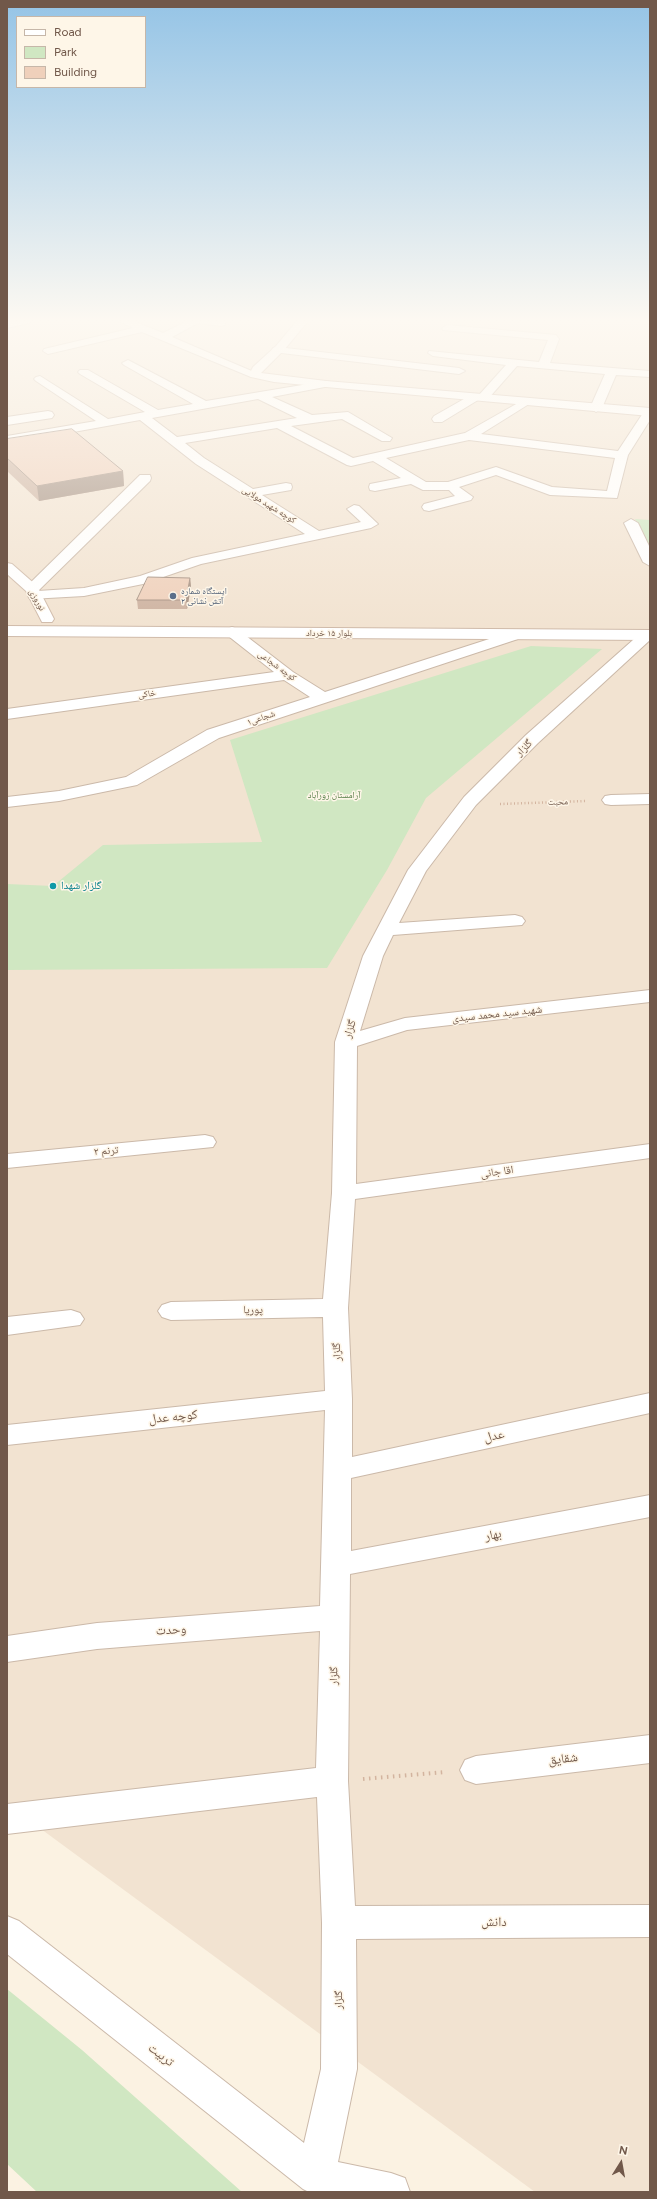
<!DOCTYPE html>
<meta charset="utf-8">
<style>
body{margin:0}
#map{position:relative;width:657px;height:2199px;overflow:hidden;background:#fbf2e2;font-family:Figtree,sans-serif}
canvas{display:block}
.frame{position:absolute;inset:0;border:8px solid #71584a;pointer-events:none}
.legend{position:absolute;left:16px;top:16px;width:130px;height:72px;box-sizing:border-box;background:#fef6e8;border:1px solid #c6b7a9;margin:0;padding:5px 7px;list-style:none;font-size:12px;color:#71584a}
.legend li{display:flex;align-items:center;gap:8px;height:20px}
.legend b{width:20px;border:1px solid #c6b7a9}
.north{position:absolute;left:601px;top:2143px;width:40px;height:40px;-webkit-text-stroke:3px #fef6e8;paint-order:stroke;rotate:11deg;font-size:11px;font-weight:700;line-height:16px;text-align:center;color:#71584a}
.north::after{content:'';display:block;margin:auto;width:14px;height:18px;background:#71584a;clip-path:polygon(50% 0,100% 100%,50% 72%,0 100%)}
</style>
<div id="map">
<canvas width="657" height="2199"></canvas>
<div class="frame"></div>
<ul class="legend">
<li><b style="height:5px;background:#fff"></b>Road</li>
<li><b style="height:11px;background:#d0e7c2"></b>Park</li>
<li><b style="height:11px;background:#efd0bb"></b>Building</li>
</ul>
<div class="north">N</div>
</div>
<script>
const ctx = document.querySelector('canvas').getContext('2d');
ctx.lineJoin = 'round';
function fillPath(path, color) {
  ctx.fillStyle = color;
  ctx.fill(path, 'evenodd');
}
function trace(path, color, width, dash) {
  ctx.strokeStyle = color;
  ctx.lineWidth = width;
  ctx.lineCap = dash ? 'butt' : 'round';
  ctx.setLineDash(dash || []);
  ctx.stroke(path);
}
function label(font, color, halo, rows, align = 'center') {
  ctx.font = font + ' Figtree,"Noto Naskh Arabic",sans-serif';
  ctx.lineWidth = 3;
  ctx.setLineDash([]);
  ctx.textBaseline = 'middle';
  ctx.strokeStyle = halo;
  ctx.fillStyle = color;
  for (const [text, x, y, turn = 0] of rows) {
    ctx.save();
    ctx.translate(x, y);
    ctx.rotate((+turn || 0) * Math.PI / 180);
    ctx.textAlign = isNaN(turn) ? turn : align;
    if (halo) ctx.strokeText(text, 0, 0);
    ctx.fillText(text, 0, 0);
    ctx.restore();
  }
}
fillPath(new Path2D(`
 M7,321H650V2192H535L7,1804Z`), '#f2e3d1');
fillPath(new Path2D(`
 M635,519L650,520V547Z
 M531,646L602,649L426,798L387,870L327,968L7,970V884L53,886L103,845L262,842L230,740Z
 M7,1989L82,2050L242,2192H37L7,2164Z`), '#d0e7c2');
const street = new Path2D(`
 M30,321L29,323L7,328V322Z
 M119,321H133L163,333L187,321H225V325L221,326L198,323L172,337L261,375L259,377H251L142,332L48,354L43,351L44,349L133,328Z
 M447,325L556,335L559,339L550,363L650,371V377L616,375L602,408L596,412L590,408L605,374L517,366L487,400H478L442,422H434L432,419L434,416L471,395H479L506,365L433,356L428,353L429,351L539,362L548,340L443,330L442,328Z
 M277,347L459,368L465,371L459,374L273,352L272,350L273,348Z
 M128,360L206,401L326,381L330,382L332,384L330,386L272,397L312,415L348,412L392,438L390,441H382L342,419L291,426L353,458L465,433L525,399L531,402L529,404L481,434L618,451L645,410L650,409V420L628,455L617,498L550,495L496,475L459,487L473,497L471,500L429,511L424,510L422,507L424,504L455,496L449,490H423L411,484L375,491L370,490L369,487L370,484L401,478L373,461L351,466L347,465L277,428L185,443L204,458L253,489L286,483L291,484L292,487L291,490L262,495L319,531L361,522L347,509L354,505L359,506L378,524L371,528L201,564L143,584L84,596L30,599L28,596L30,593L25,589L27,586L140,475H150L151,478L150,481L38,591L84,588L140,576L192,558L305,534L196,464L140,420L7,444V436L96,421L36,381L34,379L36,377L40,376L108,419L145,412L80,374L78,372L80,370H88L158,410L193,404L124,365L122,363ZM258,399L297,418L177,437L152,418ZM469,440L615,458L607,491L552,487L496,467L448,482H426L386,458Z
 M48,411L52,412L54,415L52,418L7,425V417Z
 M631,519L638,523L650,548V566L643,562L624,523Z
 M232,627L237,629L293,672L325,692L514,631H524L527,634L524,637L219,738L137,785L59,801L7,807V797L59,791L126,777L207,730L310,697L284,680L7,719V709L274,672L227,635L224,632L227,629Z
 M647,630L650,631V640L538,743L476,805L426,871L399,923L515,915L522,917L525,921L522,925L393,935L383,956L360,1031L405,1018L650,990V1002L407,1030L357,1046L356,1184L650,1144V1158L355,1199L348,1308L352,1399V1457L650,1393V1413L351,1478V1551L650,1495V1517L350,1574L348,1781L355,1906L650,1905V1937L356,1939L357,2069L338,2162L391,2173L405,2178L410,2192H309L303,2189L7,1954V1916L19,1921L304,2143L321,2069L322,1923L317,1797L7,1834V1804L316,1768L320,1631L97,1649L7,1662V1636L97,1623L320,1606L325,1410L7,1445V1425L325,1391L323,1317L171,1320L162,1317L158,1311L162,1305L171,1302L323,1299L332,1193L335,1042L363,956L408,870L464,797L526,735L642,632Z
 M650,794V804L611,805L605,804L602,800L605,796L611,795Z
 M205,1135L213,1137L216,1142L213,1147L7,1168V1154Z
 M71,1310L80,1313L84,1319L80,1325L7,1335V1317Z
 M650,1735V1763L476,1784L465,1780L460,1770L465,1760L476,1756Z`);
const secondary = new Path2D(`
 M297,321H308L284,350L261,373L326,381L650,408V416L326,387L274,382L251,377L249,375L253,367L276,346Z
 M7,563L12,564L37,586L54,619L52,622H42L26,591L7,574Z
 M7,626L650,630V640L7,636Z`);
trace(street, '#cbb9a9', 2);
trace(secondary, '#d0bbaa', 2);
trace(new Path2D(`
 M500,804L587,801`), '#d3b49f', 2.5, [1, 2.5]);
trace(new Path2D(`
 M363,1779L446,1772`), '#d3b49f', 4, [1.5, 4.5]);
fillPath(street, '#fff');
fillPath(secondary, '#fff');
fillPath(new Path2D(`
 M7,439L123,471L124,486L39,501L7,471Z
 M190,578L191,587L187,609H138L137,600Z`), '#ceb3a1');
fillPath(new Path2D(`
 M123,471L124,486L39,501L37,486Z
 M190,578L191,587L187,609L186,600Z`), '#a79283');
const building = new Path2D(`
 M72,429L123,471L37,486L7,458V439Z
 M148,577L190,578L186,600H137Z`);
fillPath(building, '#efd0bb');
trace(building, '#a79283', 1);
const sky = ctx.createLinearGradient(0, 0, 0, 629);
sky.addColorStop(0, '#95c4e6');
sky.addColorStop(0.51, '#fdf9f2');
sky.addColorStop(1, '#fdf9f200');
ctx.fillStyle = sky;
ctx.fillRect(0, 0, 657, 629);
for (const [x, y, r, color] of [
 [173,596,4,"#5c6f8a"],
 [53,886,4,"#0f9aa8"]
]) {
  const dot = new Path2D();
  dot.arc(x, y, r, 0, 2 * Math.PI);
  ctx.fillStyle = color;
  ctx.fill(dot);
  trace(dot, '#fef6e8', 1.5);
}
label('9px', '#71584a', '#fef6e8', [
 ["کوچه شهید مولایی",269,505,32],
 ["نوروزی",37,600,60],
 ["بلوار ۱۵ خرداد",329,633],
 ["کوچه شجاعی",277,666,36],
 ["خاکی",147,694,-8],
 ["شجاعی۱",261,718,-19],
 ["محبت",558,802,-2]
]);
label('9px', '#4e5e75', '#fef6e8', [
 ["ایستگاه شماره",181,591],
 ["۲ آتش نشانی",181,601]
], 'left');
label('9px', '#547c45', '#fef6e8', [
 ["آرامستان زورآباد",334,795]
]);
label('11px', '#71584a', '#fef6e8', [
 ["گلزار",524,748,-44],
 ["شهید سید محمد سیدی",497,1014,-6],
 ["گلزار",350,1029,-73],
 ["ترنم ۲",106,1151,-5],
 ["اقا جانی",497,1172,-8],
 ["پوریا",253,1310,-1],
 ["گلزار",337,1352,-93],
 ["گلزار",334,1676,-89],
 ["گلزار",339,2000,-90]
]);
label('11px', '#0d838f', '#fef6e8', [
 ["گلزار شهدا",61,886]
], 'left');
label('13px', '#71584a', '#fef6e8', [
 ["کوچه عدل",173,1417,-6],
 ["عدل",494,1436,-12],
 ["بهار",493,1535,-11],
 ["وحدت",171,1630,-4],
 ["شقایق",563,1759,-7],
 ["دانش",494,1922],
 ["تربیت",161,2055,38]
]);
</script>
